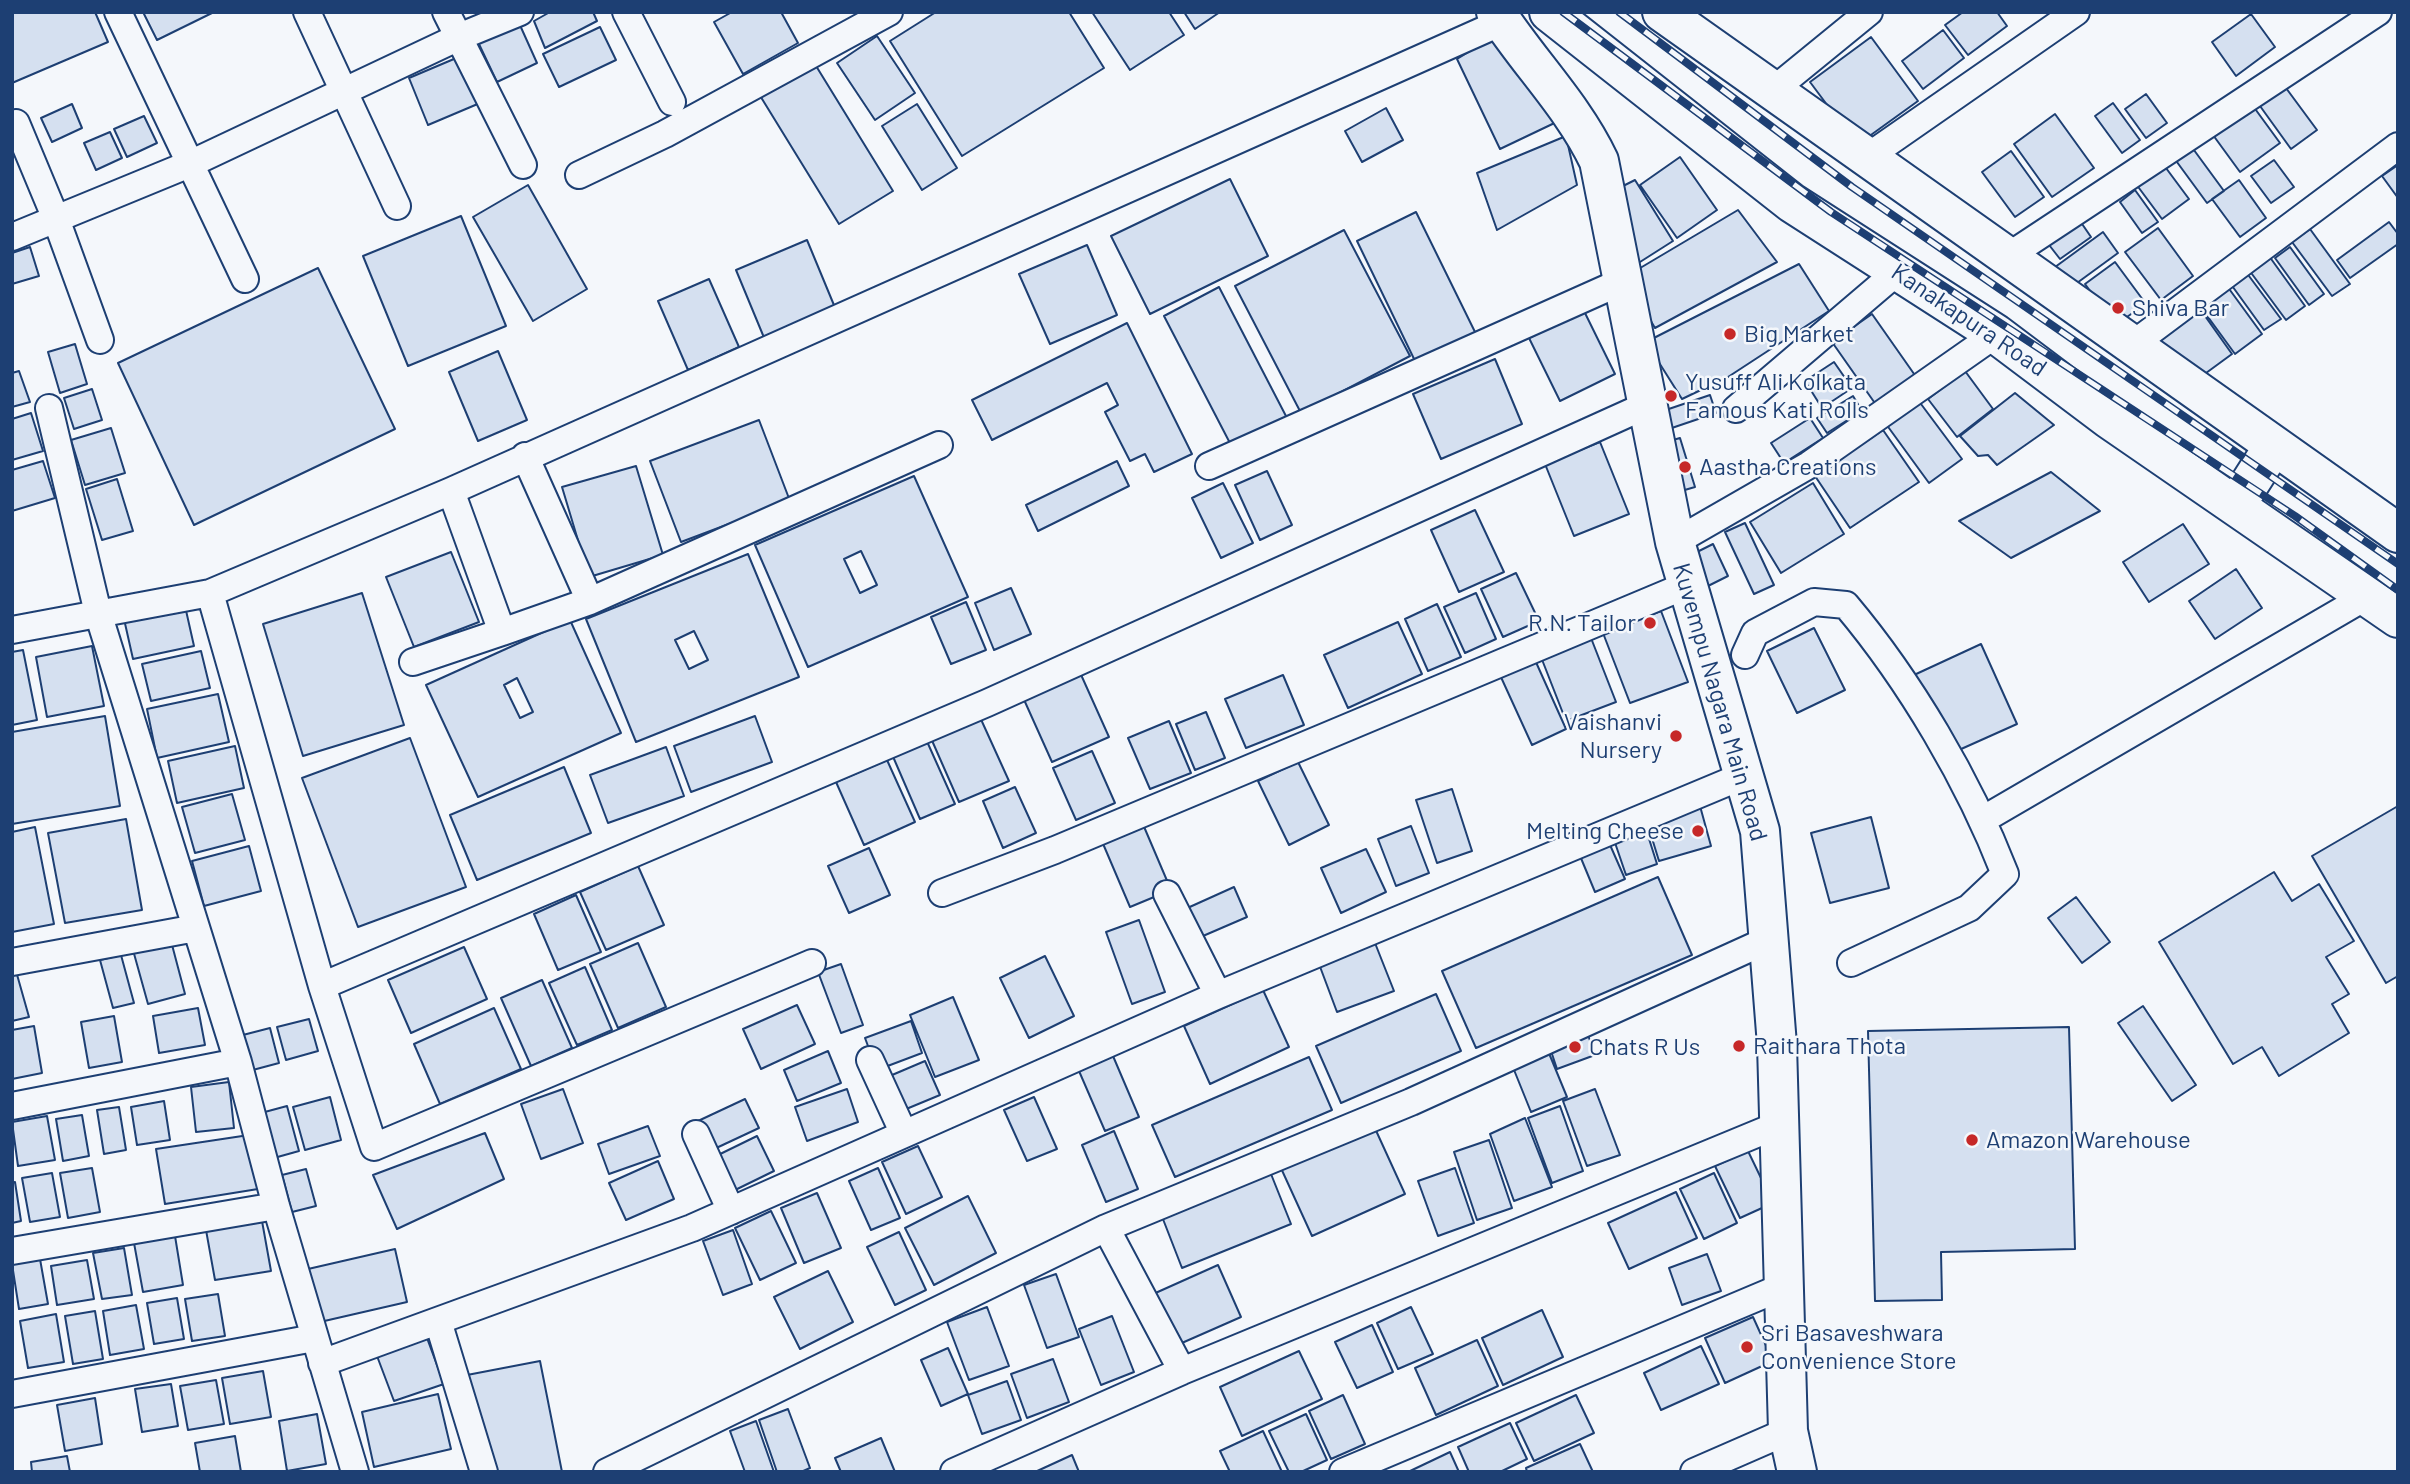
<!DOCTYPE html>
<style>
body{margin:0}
#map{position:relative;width:2410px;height:1484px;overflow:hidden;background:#f4f7fb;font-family:Barlow,sans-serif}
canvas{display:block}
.frame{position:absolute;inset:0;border:14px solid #1d3f73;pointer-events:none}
</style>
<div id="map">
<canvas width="2410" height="1484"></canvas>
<div class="frame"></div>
</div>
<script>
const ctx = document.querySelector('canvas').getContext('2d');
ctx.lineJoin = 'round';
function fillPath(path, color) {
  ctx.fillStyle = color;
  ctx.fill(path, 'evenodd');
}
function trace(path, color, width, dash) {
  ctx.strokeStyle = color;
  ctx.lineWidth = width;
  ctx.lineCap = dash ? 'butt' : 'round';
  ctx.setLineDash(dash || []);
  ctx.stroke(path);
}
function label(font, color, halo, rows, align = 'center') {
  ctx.font = font + ' Barlow,sans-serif';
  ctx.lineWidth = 5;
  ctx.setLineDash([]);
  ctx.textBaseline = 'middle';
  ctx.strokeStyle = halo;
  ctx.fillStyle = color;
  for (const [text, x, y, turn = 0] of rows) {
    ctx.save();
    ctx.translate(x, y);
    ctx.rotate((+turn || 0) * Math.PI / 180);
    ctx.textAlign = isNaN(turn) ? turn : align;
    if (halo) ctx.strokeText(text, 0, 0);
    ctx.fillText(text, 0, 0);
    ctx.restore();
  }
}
const building = new Path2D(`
 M12,12H95L108,42L12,83Z
 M143,12H214L157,40Z
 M550,12H593L597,21L545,48L534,21Z
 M732,12H781L798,43L743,74L714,22Z
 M936,12H1069L1104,68L962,156L890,41Z
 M1092,12H1169L1184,35L1130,70Z
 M1184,12H1220L1195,29Z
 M1963,12H1997L2007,26L1968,55L1945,25Z
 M2251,14L2275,47L2236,76L2212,42Z
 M519,23L537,63L497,82L478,42Z
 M600,27L616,60L559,87L543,54Z
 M1943,30L1964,58L1923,89L1902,61Z
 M877,36L915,93L875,120L837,63Z
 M1493,37L1565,118L1500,149L1457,59Z
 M1871,37L1918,101L1857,145L1810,82Z
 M461,56L480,103L428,125L409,78Z
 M813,61L893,191L839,224L759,94Z
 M2286,88L2317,130L2291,149L2260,106Z
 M2146,94L2167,123L2146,138L2125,109Z
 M2113,103L2140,140L2122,153L2095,116Z
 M72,104L82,128L52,142L41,118Z
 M917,104L957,168L922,190L882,126Z
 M2253,106L2280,143L2240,172L2213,135Z
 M1386,108L1403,140L1362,162L1345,131Z
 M2055,114L2094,168L2052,197L2014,144Z
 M144,116L157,143L127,157L114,129Z
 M110,132L122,158L96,170L84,143Z
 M1566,136L1577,185L1497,230L1477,173Z
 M2191,146L2224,191L2207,203L2174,158Z
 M2011,151L2044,197L2015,217L1982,172Z
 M1680,157L1717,210L1677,238L1640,185Z
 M2274,160L2294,187L2271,203L2251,176Z
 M2163,164L2189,199L2162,219L2136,184Z
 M2398,165V198L2382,176Z
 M1230,179L1268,256L1150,314L1111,236Z
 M1635,180L1673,241L1629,269L1613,191Z
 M2239,180L2266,218L2240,237L2212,199Z
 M528,185L587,289L533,321L473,217Z
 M2135,190L2158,222L2142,233L2120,202Z
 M1738,210L1777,262L1655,328L1625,277Z
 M1416,212L1476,334L1416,363L1357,241Z
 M461,216L506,326L408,366L363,256Z
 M2078,218L2091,237L2060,259L2046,241Z
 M2389,222L2398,234V244L2350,278L2337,260Z
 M2158,228L2193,276L2161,300L2125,252Z
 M2310,229L2350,284L2332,296L2292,242Z
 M1344,230L1410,356L1301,413L1235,286Z
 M2103,232L2118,253L2066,291L2051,270Z
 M807,240L836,310L765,340L736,270Z
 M1087,245L1117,315L1050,344L1019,274Z
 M30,247L39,276L12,284V253Z
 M2290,247L2324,294L2309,305L2275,258Z
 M2269,256L2305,306L2286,320L2249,270Z
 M2115,262L2146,304L2115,325L2085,284Z
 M1799,264L1829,311L1728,377L1682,399L1646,342Z
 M318,268L395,429L194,525L118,363Z
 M2246,272L2281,319L2264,330L2230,283Z
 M709,279L739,347L688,370L658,301Z
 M2227,286L2262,334L2235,354L2200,306Z
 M1219,287L1287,418L1232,447L1164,316Z
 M2200,309L2232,354L2191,384L2158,339Z
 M1584,311L1615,374L1560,401L1529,338Z
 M1872,314L1919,381L1879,409L1832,342Z
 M1127,323L1192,454L1154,472L1145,454L1130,461L1105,412L1118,405L1107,383L992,440L972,400Z
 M75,344L87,384L60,393L48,352Z
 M498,351L527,420L478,441L449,372Z
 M1495,359L1522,424L1441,459L1413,394Z
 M1834,362L1852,388L1822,408L1805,381Z
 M19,371L30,402L12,407V373Z
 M1965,371L1993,409L1957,437L1928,399Z
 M92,389L102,420L74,429L64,398Z
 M2015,393L2054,425L1997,465L1988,455L1978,456L1960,436Z
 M1710,395L1716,413L1660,432L1654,414Z
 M1853,396L1862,411L1827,433L1817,418Z
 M1918,400L1962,459L1929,483L1886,424Z
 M31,413L43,451L12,460V419Z
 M1810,418L1823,438L1784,463L1771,443Z
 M759,420L790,501L681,542L650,461Z
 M111,428L125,473L85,485L71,440Z
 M1883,430L1919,482L1850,528L1815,476Z
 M1680,438L1695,487L1671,494L1655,445Z
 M1600,442L1629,514L1574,536L1545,464Z
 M43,461L55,498L12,511V470Z
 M1117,461L1129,486L1038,531L1026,505Z
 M636,466L663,555L589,577L562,487Z
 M1267,471L1292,525L1260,540L1235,485Z
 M2051,472L2100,511L2011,558L1959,521Z
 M914,476L968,597L808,667L755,545ZM861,551L877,585L860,593L844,559Z
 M117,479L133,531L102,540L86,489Z
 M1223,483L1253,543L1221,558L1192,498Z
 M1813,483L1844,534L1781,573L1750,522Z
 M1475,510L1504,572L1459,592L1431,530Z
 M1745,523L1774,585L1754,594L1725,532Z
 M2183,524L2209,564L2149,602L2123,562Z
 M1713,544L1728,576L1706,587L1691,555Z
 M451,552L479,622L414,647L386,577Z
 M748,554L799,677L636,742L586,619ZM694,631L708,660L689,669L675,640Z
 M2236,569L2262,608L2215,639L2189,601Z
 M1516,573L1539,621L1503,637L1481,589Z
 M1011,588L1031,634L994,650L975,603Z
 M362,593L404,725L303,756L263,624Z
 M1476,593L1496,639L1465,653L1444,607Z
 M966,602L986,650L951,664L931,617Z
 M1437,604L1461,657L1428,671L1405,619Z
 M185,606L194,646L133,659L124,619Z
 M1661,611L1688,682L1630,703L1603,633Z
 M570,620L621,733L478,797L426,685Z
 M1398,622L1422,674L1348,708L1324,655Z
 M1814,628L1845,690L1797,713L1767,651Z
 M1591,638L1616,702L1566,721L1541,657Z
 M1981,644L2017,724L1950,754L1914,675Z
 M92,646L104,706L47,717L36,657Z
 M23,650L37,720L12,725V652Z
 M201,651L210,688L151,701L142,664Z
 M1535,660L1566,729L1532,745L1500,675Z
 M1078,668L1109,737L1052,762L1021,693Z
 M1283,675L1304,725L1246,748L1225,699Z
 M517,678L533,712L520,718L504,685Z
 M218,694L229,742L157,758L147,709Z
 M1206,712L1225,758L1195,770L1176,724Z
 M979,715L1009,781L959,802L930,736Z
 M105,716L120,806L12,824V732Z
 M755,716L772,762L691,792L674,746Z
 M1169,721L1191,773L1150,789L1128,738Z
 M925,737L955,804L920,819L891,752Z
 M410,738L466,887L358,927L302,778Z
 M235,746L244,788L177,803L168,761Z
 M666,747L684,796L608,823L590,775Z
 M1092,751L1115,803L1076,820L1053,768Z
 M887,760L915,822L864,845L836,782Z
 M1298,762L1329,825L1289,845L1258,781Z
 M564,767L591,833L477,880L450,815Z
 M1015,787L1036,833L1003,848L983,801Z
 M1452,789L1472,851L1437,863L1416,800Z
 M232,794L245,840L195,853L182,807Z
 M1700,806L1711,846L1659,861L1647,822Z
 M2398,806V976L2386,983L2312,856Z
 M1871,817L1889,888L1830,903L1811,833Z
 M126,819L142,910L65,923L48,833Z
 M1142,822L1171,890L1130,907L1101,839Z
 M1644,823L1657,864L1626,875L1612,834Z
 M1411,826L1429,873L1396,886L1378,839Z
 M35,827L54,924L12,932V832Z
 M1607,838L1625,879L1595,892L1578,851Z
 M249,846L261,891L204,906L192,861Z
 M869,848L890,895L849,913L828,866Z
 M1366,849L1386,892L1341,913L1321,868Z
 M638,866L664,925L606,950L580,892Z
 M2274,872L2292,901L2319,884L2354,941L2326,957L2349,994L2332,1004L2349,1033L2279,1076L2262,1047L2233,1064L2159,942Z
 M1658,877L1692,955L1476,1048L1442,971Z
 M1234,887L1247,917L1196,939L1183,910Z
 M576,895L601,952L558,970L534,914Z
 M2076,897L2110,942L2082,963L2048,918Z
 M1139,920L1165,992L1132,1004L1106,932Z
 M171,941L185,994L148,1004L133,950Z
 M638,943L666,1007L618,1028L590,964Z
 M1375,943L1394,991L1337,1012L1319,964Z
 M464,947L487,999L411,1033L388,980Z
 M121,955L134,1003L113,1008L100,960Z
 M1045,956L1074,1016L1029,1038L1000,978Z
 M841,964L863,1025L841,1033L818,972Z
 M585,967L612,1030L577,1045L549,983Z
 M16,971L29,1017L12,1021V972Z
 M542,980L572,1048L531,1066L501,998Z
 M1263,990L1289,1047L1210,1084L1184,1026Z
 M1436,994L1461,1051L1341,1103L1316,1046Z
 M953,997L979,1060L935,1077L910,1015Z
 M797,1005L815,1044L761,1069L743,1029Z
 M2143,1006L2196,1085L2172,1101L2118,1023Z
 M198,1008L205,1045L159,1053L153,1016Z
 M494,1008L521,1069L440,1104L414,1044Z
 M114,1016L122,1062L89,1068L81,1022Z
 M309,1019L318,1051L286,1060L277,1027Z
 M911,1021L922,1053L877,1070L865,1038Z
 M34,1026L42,1073L12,1079V1030Z
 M2069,1027L2075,1249L1941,1252L1942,1300L1875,1301L1868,1031Z
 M270,1028L279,1063L249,1071L239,1036Z
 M1587,1032L1595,1055L1557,1069L1549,1045Z
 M1546,1046L1567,1097L1531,1112L1510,1060Z
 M828,1051L841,1083L797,1101L784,1070Z
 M1113,1056L1139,1117L1105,1131L1079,1071Z
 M1309,1057L1332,1110L1175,1177L1152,1125Z
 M925,1061L940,1095L899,1112L885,1078Z
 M229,1082L234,1128L196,1132L191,1087Z
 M563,1089L583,1143L541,1159L521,1104Z
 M847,1089L858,1122L807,1141L795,1107Z
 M1595,1089L1620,1155L1587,1166L1563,1101Z
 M330,1097L341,1140L305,1150L293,1107Z
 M1034,1097L1057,1149L1027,1161L1004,1110Z
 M745,1099L759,1128L712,1150L698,1121Z
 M164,1101L170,1140L137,1145L131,1107Z
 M287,1106L299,1151L274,1158L261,1113Z
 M1560,1106L1583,1171L1552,1183L1528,1118Z
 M119,1107L126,1150L104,1154L97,1110Z
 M82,1115L89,1156L63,1161L56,1119Z
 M47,1116L55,1160L18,1166L12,1122Z
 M1525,1118L1552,1187L1514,1201L1490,1134Z
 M1373,1124L1405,1194L1312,1236L1280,1166Z
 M648,1126L660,1156L609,1174L598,1144Z
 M1114,1131L1138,1189L1106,1202L1082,1145Z
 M485,1133L504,1179L397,1229L373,1175Z
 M249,1135L258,1189L165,1204L156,1149Z
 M757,1136L774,1171L729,1193L712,1158Z
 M1489,1140L1512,1208L1477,1220L1454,1152Z
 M918,1146L942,1197L906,1214L882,1162Z
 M1748,1151L1773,1203L1740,1218L1715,1166Z
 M658,1161L674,1199L626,1220L609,1183Z
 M92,1168L100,1212L68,1218L60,1173Z
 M878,1168L900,1218L871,1230L849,1181Z
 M1455,1168L1474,1223L1438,1236L1418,1181Z
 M306,1169L316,1206L292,1212L282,1175Z
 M1269,1169L1291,1224L1182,1268L1161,1214Z
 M52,1173L60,1217L30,1222L22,1178Z
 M1714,1173L1737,1223L1704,1239L1680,1189Z
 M15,1182L21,1221L12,1223V1183Z
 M1676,1192L1697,1238L1629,1269L1608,1223Z
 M817,1193L841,1248L804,1263L781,1208Z
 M968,1196L996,1253L934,1285L905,1228Z
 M771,1211L796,1263L760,1280L735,1228Z
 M262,1221L271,1271L215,1280L206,1230Z
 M733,1230L752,1284L723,1295L703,1241Z
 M899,1232L926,1290L895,1305L867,1247Z
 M175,1236L183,1285L143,1292L134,1243Z
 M124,1248L132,1295L102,1299L93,1253Z
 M395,1249L407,1302L320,1322L308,1269Z
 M1707,1254L1721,1291L1682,1305L1669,1268Z
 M40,1259L48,1304L19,1309L12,1264Z
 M87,1260L94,1299L57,1305L51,1266Z
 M1218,1265L1241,1317L1175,1346L1151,1295Z
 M828,1271L853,1322L800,1349L774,1297Z
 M1056,1274L1079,1337L1047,1348L1024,1285Z
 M218,1294L225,1336L192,1341L185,1299Z
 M177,1298L184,1339L154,1344L147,1303Z
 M136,1305L144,1349L110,1355L103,1311Z
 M987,1307L1009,1366L969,1380L947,1322Z
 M1411,1307L1433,1354L1398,1369L1377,1323Z
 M1542,1310L1563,1357L1503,1385L1482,1338Z
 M95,1311L103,1359L73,1364L65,1316Z
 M56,1314L64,1362L28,1368L20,1321Z
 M1112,1316L1134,1372L1101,1385L1079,1329Z
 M1753,1317L1773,1361L1725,1383L1705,1338Z
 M1372,1325L1393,1372L1357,1388L1335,1342Z
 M427,1338L444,1384L394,1401L377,1356Z
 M1477,1340L1498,1386L1436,1415L1415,1368Z
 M1701,1346L1719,1384L1661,1410L1644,1373Z
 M948,1348L968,1394L941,1406L921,1360Z
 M1299,1351L1322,1399L1242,1436L1220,1387Z
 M1053,1359L1069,1402L1027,1418L1011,1374Z
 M540,1361L562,1472H487L467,1375Z
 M263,1371L271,1417L230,1424L222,1378Z
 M216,1380L224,1424L188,1430L180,1386Z
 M1007,1381L1021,1420L982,1434L968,1395Z
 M171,1384L178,1426L142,1432L135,1389Z
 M438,1394L451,1449L374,1467L362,1412Z
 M1343,1395L1365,1444L1331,1459L1309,1411Z
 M1576,1395L1594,1433L1534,1461L1516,1423Z
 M95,1398L102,1444L65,1451L57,1405Z
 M788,1409L810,1468L801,1472H777L759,1420Z
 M317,1414L326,1464L287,1471L279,1421Z
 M1306,1414L1327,1460L1301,1472H1289L1269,1431Z
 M756,1421L774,1472H745L730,1431Z
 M1510,1423L1527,1459L1500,1472H1469L1458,1447Z
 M1263,1431L1282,1472H1230L1220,1451Z
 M235,1436L241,1472H200L195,1443Z
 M881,1438L895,1472H841L835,1458Z
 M1580,1444L1593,1472H1527L1526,1468Z
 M1450,1452L1459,1472H1408Z
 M1072,1455L1079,1472H1035Z
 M67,1456L70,1472H32L31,1462Z`);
fillPath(building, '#d5e0f0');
trace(building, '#1d3f73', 2);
const street = new Path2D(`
 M118,12L245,279
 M307,12L397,206
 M446,12L523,165
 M626,12L672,102
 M1771,92L1869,12
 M16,123L56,219L100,340
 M1866,158L2076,12
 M579,175L665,134L889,12
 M12,237L192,163L459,37L520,12
 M2007,257L2378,12
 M2132,345L2398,146
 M49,408L98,613L238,1062L276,1206L355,1472
 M1736,409L1898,271
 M525,456L590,601
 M1209,466L1623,281
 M1675,542L1809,465L1996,334
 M210,593L322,986L374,1147L812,963
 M12,630L210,593L451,491L1502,22
 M502,632L590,601L939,445
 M1745,655L1755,633L1814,602L1846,605C1910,681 1969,781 2005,874L1969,908L1851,963
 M413,662L502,632L451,491
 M1984,819L2367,596
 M942,893L1055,850L1687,585
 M1167,894L1218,995
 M12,962L196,928
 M322,986L987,703L1647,405
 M870,1060L904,1134
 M12,1106L238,1062
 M696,1134L731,1211
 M1106,1228L1411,1102L1770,939
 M12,1251L276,1206
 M438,1321L484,1472
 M322,1363L692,1228L1218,995L1745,775
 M12,1394L314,1338
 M607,1472L1106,1228L1182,1371
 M954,1472L1182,1371L1778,1125
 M1343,1472L1782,1287
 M1694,1472L1788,1431`);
const secondary = new Path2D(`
 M1496,12C1529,63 1573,106 1599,161L1675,542L1760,831L1777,1045L1788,1431L1797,1472`);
const highway = new Path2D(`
 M1549,12L1792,203L1996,334L2109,419L2398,618
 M1662,12L2398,533
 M2236,505L2273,447`);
trace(street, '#1d3f73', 30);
trace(secondary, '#1d3f73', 42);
trace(highway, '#1d3f73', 42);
trace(street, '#f4f7fb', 26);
trace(secondary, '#f4f7fb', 38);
trace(highway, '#f4f7fb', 38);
const rail = new Path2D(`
 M1563,12L1831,212L2295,516L2398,590
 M1619,12L1852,187L2398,564`);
trace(rail, '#1d3f73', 8);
trace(rail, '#f4f7fb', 5, [16]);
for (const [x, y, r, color] of [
 [2118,308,7,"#c62828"],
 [1730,334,7,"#c62828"],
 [1671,396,7,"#c62828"],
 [1685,467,7,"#c62828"],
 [1650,623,7,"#c62828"],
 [1676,736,7,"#c62828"],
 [1698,831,7,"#c62828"],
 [1739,1046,7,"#c62828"],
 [1575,1047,7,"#c62828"],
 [1972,1140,7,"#c62828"],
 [1747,1347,7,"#c62828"]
]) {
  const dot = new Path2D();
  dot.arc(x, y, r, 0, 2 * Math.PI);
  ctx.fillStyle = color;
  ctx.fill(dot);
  trace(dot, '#f4f7fb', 2.5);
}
label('24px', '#1d3f73', '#f4f7fb', [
 ["Shiva Bar",2132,308],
 ["Big Market",1744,334],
 ["Yusuff Ali Kolkata",1685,382],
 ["Famous Kati Rolls",1685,410],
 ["Aastha Creations",1699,467],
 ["R.N. Tailor",1636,623,"right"],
 ["Vaishanvi",1662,722,"right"],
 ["Nursery",1662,750,"right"],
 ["Melting Cheese",1684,831,"right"],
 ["Raithara Thota",1753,1046],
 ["Chats R Us",1589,1047],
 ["Amazon Warehouse",1986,1140],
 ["Sri Basaveshwara",1761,1333],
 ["Convenience Store",1761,1361]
], 'left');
label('24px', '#1d3f73', '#f4f7fb', [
 ["Kanakapura Road",1969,320,34],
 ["Kuvempu Nagara Main Road",1720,702,74]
]);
</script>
